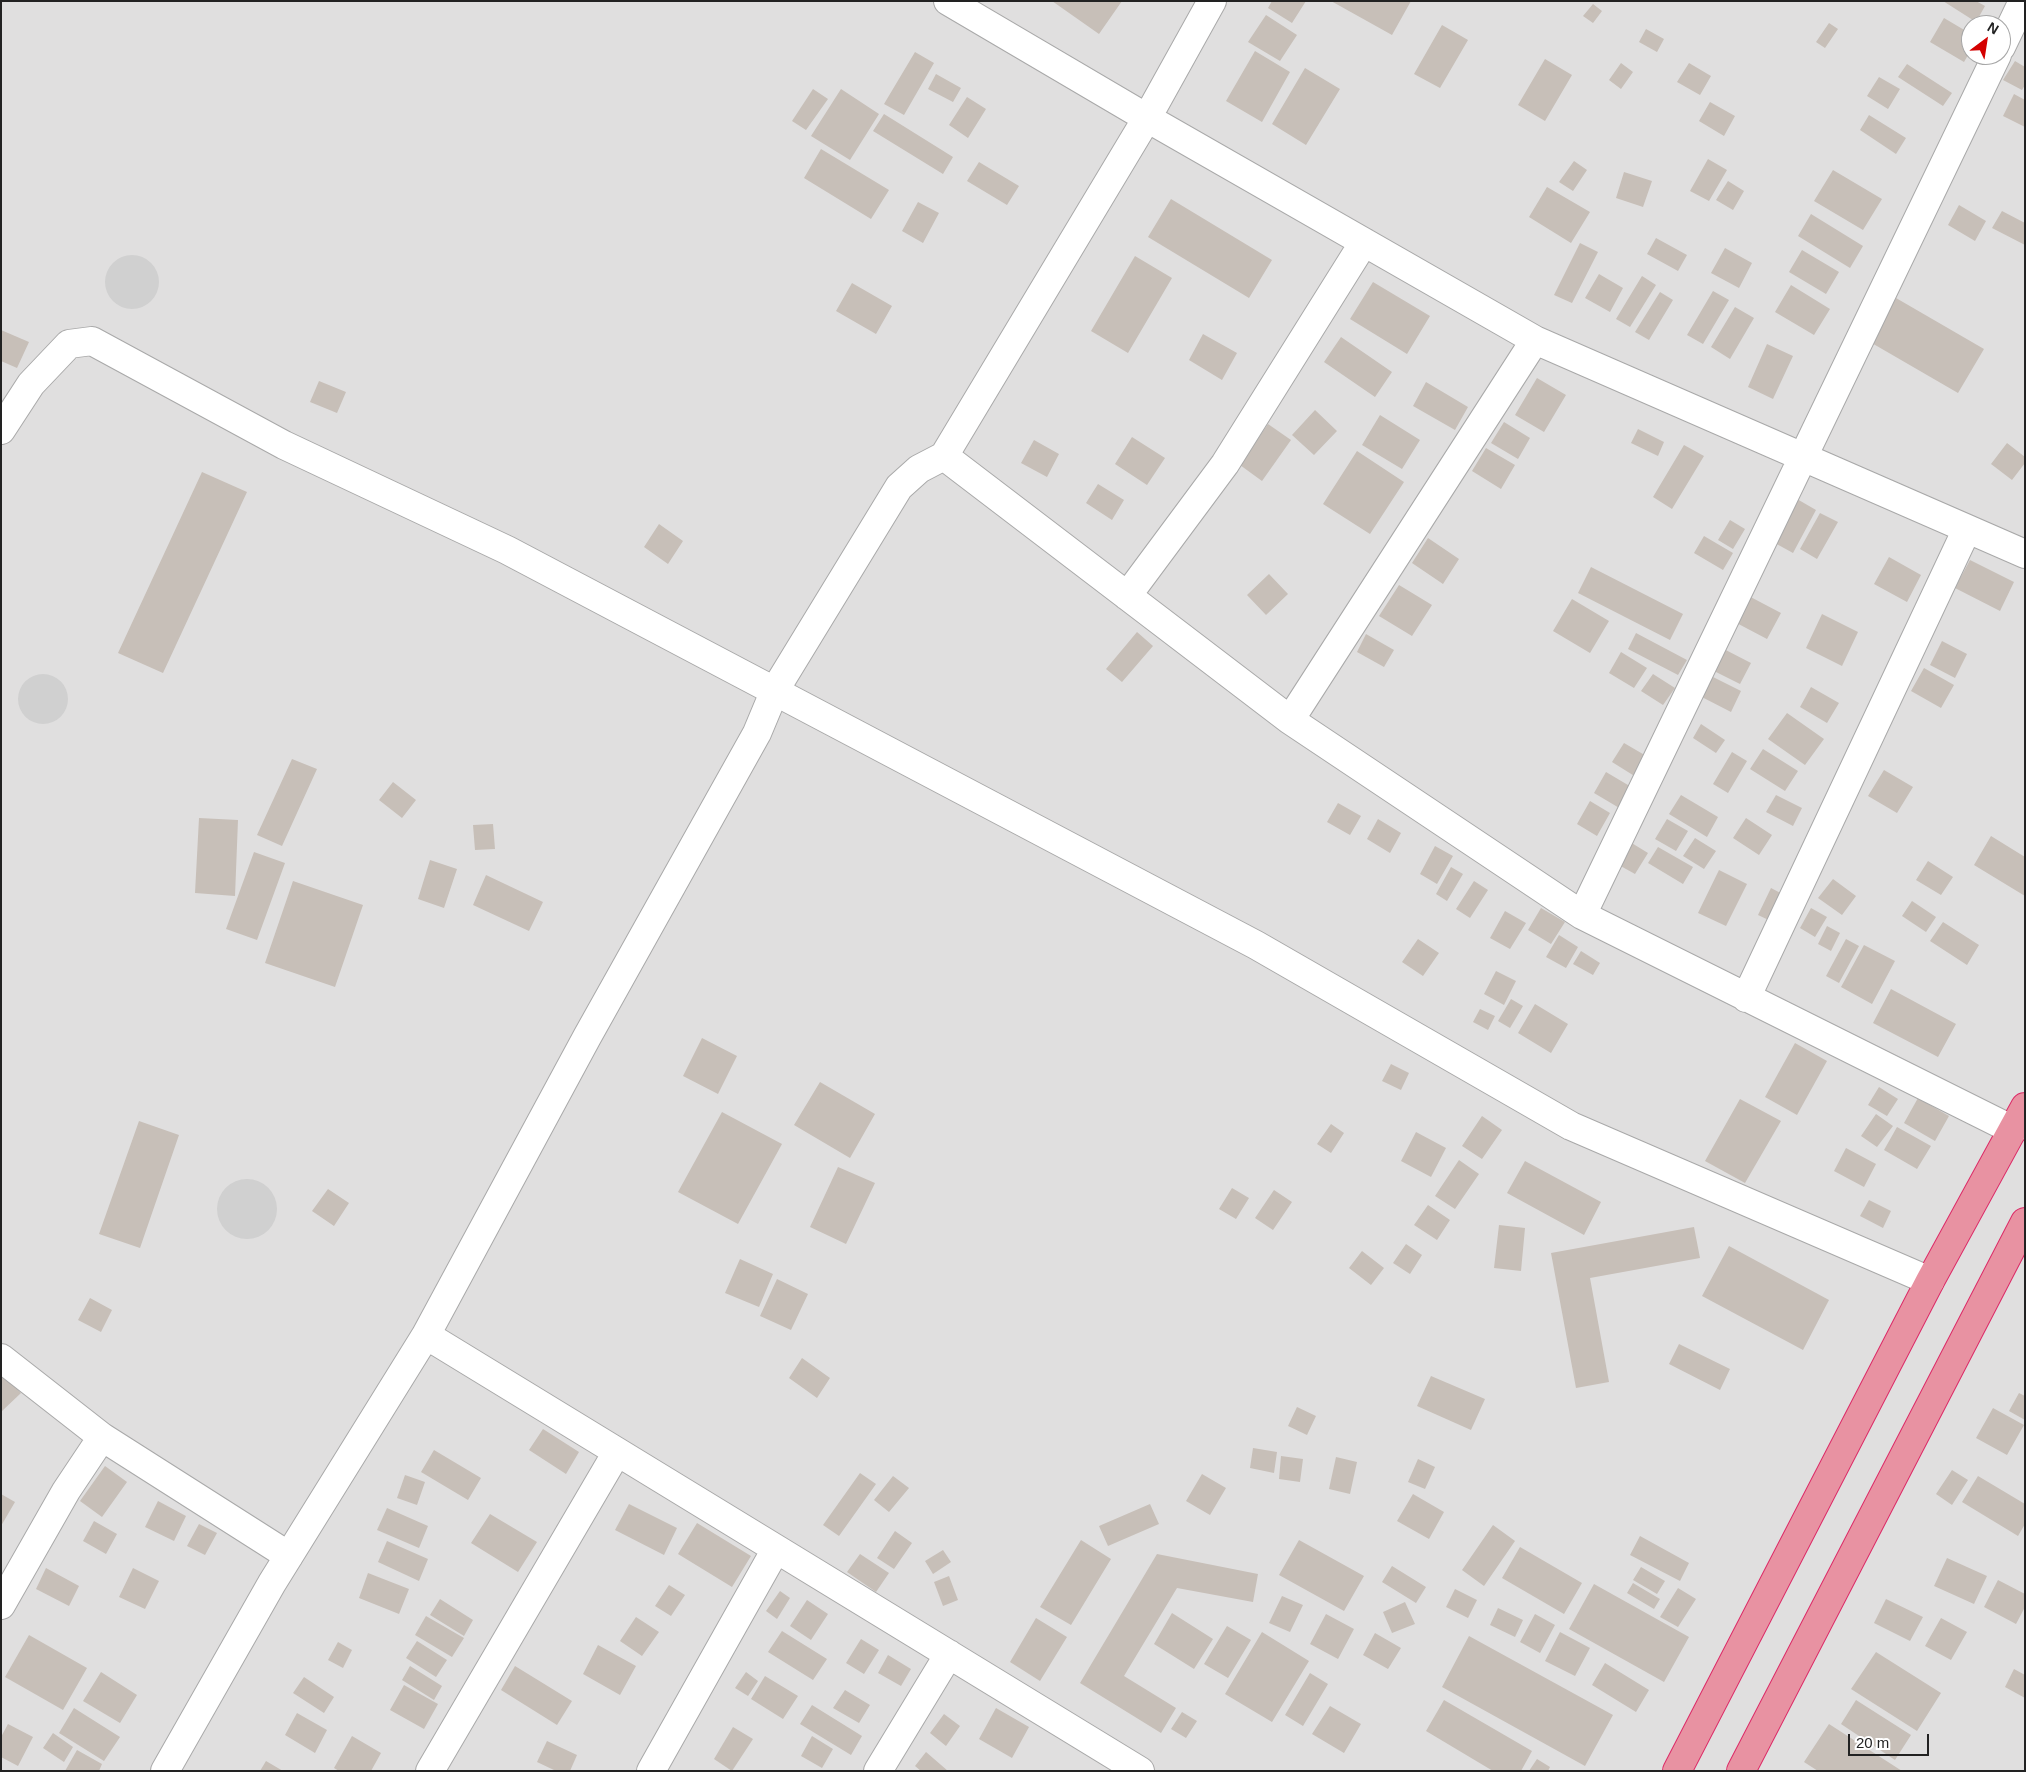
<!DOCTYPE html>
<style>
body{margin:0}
#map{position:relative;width:2026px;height:1772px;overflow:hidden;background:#f2efe9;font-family:Helvetica,sans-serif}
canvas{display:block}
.frame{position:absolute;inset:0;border:2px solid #222;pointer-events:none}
.north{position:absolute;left:1961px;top:15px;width:50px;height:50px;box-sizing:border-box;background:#fff;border:1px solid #a7a7a7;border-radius:50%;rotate:31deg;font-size:14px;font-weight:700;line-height:20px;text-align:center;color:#222}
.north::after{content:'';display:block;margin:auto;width:18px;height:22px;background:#d40000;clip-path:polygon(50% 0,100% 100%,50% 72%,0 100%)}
.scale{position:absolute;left:1848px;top:1734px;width:81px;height:22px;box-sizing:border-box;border:2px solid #222;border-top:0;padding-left:6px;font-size:15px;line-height:18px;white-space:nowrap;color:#222;-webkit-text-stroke:4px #fff;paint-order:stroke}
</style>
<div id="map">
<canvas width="2026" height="1772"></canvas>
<div class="frame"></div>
<div class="north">N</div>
<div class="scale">20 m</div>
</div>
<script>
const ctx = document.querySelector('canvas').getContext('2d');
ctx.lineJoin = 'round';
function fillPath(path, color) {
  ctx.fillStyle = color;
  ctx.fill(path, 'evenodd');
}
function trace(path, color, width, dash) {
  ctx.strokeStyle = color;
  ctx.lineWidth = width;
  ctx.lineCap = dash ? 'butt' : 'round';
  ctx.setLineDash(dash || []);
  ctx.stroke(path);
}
fillPath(new Path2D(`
 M1,1H2025V1771H1ZM1971,25H2001V55H1971Z`), '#e0dfdf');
fillPath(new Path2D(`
 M105 282a27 27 0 1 1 54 0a27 27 0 1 1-54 0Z
 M18 699a25 25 0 1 1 50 0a25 25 0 1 1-50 0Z
 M217 1209a30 30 0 1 1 60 0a30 30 0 1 1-60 0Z`), '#d0d0d0');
fillPath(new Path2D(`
 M1052,1H1122L1099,34Z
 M1272,1H1306L1292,23L1268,8Z
 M1331,1H1411L1392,35Z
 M1943,1H1976L1985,6L1976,22Z
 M1593,4L1602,11L1593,23L1583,16Z
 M1266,15L1297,35L1280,61L1248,42Z
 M1944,18L1971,34V50L1964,62L1930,42Z
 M1829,23L1838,29L1825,48L1816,42Z
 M1442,25L1468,40L1440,88L1414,74Z
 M1646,29L1664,39L1657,52L1639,42Z
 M1255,51L1290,72L1262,122L1226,101Z
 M915,52L934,63L904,115L884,104Z
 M1545,59L1572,75L1545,121L1518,105Z
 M2015,61L2025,67V85L2022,90L2003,80Z
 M1621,63L1633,72L1621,89L1609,80Z
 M1689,63L1711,76L1700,95L1677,82Z
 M1907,64L1952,93L1943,106L1898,77Z
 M1305,68L1340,89L1306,145L1272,124Z
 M936,74L961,88L953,102L928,89Z
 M1879,77L1900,89L1888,109L1867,96Z
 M813,89L828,99L806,130L792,121Z
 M841,89L879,114L850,160L811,136Z
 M2014,94L2025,100V127L2003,116Z
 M967,97L986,109L968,138L949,125Z
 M1710,102L1735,116L1724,136L1699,121Z
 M884,114L953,157L943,174L873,131Z
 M1869,115L1906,138L1896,154L1860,130Z
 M821,149L889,190L871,219L804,178Z
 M1708,159L1727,170L1709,201L1690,191Z
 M1574,161L1587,170L1573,191L1559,182Z
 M979,162L1019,186L1007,205L967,181Z
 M1833,170L1882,199L1863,230L1814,201Z
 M1624,172L1652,181L1643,207L1616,198Z
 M1728,181L1744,191L1733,210L1716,200Z
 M1547,187L1590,212L1571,243L1529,217Z
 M1171,199L1272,260L1249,298L1148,237Z
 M918,202L939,213L923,243L902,231Z
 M1959,205L1986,221L1975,241L1948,225Z
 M2002,211L2025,223V245L1992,228Z
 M1811,214L1863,246L1850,268L1798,236Z
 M1656,238L1687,255L1678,271L1647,254Z
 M1580,243L1598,252L1572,303L1554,295Z
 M1725,248L1752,263L1739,288L1711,273Z
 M1802,250L1839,272L1826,294L1789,272Z
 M1135,256L1172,278L1128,353L1091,331Z
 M1599,274L1623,288L1610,312L1585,298Z
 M1642,276L1656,285L1630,327L1616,319Z
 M1373,282L1430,316L1407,354L1350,319Z
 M852,283L892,306L876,334L836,311Z
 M1791,285L1830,309L1814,335L1775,312Z
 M1713,291L1729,300L1703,344L1687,335Z
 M1660,292L1673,300L1649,340L1635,332Z
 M1896,298L1984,349L1958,393L1870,342Z
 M1735,307L1754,318L1730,359L1711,347Z
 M1,330L29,342L17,368L1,361Z
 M1203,334L1237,353L1222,380L1189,360Z
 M1341,337L1392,372L1375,397L1324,362Z
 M1767,344L1793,356L1773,399L1748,387Z
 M1537,378L1566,395L1544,432L1515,415Z
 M319,381L346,392L337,413L310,402Z
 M1426,382L1468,407L1455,430L1413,406Z
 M1315,410L1337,431L1314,455L1292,435Z
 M1380,415L1420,440L1402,469L1362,445Z
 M1504,422L1530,438L1518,459L1491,443Z
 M1268,424L1291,440L1262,481L1240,465Z
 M1638,429L1664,442L1658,456L1631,443Z
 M1132,437L1165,458L1147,485L1115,464Z
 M1034,440L1059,454L1047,477L1021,463Z
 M2007,443L2025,457V463L2012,480L1991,464Z
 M1684,445L1704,456L1672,509L1653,497Z
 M1486,448L1515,465L1501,489L1472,471Z
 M1357,451L1404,482L1370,534L1323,504Z
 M202,472L247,492L163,673L118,653Z
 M1098,484L1124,500L1112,520L1086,503Z
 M1797,499L1816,510L1793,553L1773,542Z
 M1820,513L1838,522L1817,559L1800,549Z
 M1730,520L1745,529L1733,549L1718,540Z
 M659,524L683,541L668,564L644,547Z
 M1704,536L1733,553L1723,570L1694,553Z
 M1428,538L1459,559L1443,584L1412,563Z
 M1889,557L1921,575L1907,602L1874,584Z
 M1970,560L2014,582L2000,611L1955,588Z
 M1591,567L1683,614L1670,640L1578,593Z
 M1269,574L1288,594L1266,615L1247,595Z
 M1399,585L1432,605L1412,636L1379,616Z
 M1743,593L1781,613L1767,639L1729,619Z
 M1572,599L1609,621L1590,653L1553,631Z
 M1822,614L1858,632L1842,666L1806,648Z
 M1137,632L1153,646L1122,682L1106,669Z
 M1636,633L1687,660L1678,675L1628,649Z
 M1366,634L1394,650L1384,667L1357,652Z
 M1942,641L1967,654L1955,678L1930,665Z
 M1716,645L1751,663L1740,684L1706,667Z
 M1621,652L1647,668L1634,688L1609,673Z
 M1924,668L1954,685L1941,708L1911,691Z
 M1705,673L1741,691L1731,712L1694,693Z
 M1653,674L1675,688L1663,705L1641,691Z
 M1811,687L1839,703L1827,723L1800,707Z
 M1787,713L1824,739L1805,765L1768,739Z
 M1701,724L1725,740L1716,753L1693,738Z
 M1624,743L1648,757L1636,777L1612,762Z
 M1763,749L1798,771L1785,791L1750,769Z
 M1732,752L1747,761L1728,793L1713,784Z
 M292,759L317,769L282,846L257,835Z
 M1884,770L1913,787L1897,813L1868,796Z
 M1606,772L1633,788L1621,809L1594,793Z
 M393,782L416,800L402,818L379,800Z
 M1681,795L1718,817L1707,837L1669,814Z
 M1776,795L1802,808L1793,826L1766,812Z
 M1590,801L1610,813L1597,836L1577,824Z
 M1338,803L1361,816L1350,835L1327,822Z
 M199,818L238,820L235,896L195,893Z
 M1746,818L1772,835L1759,855L1733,838Z
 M1378,819L1401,833L1390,853L1367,839Z
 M1667,819L1688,831L1676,851L1655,839Z
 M493,824L495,849L475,850L473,825Z
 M1991,836L2025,857V896L1974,865Z
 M1695,838L1716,851L1704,869L1683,856Z
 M1630,842L1648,853L1635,874L1617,864Z
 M1435,846L1453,856L1437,884L1420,874Z
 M1658,847L1693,867L1683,884L1648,863Z
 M254,852L285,863L257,940L226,929Z
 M430,860L457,869L444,908L418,899Z
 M1928,861L1953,877L1941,895L1916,880Z
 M1451,867L1463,874L1447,901L1436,894Z
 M1719,870L1747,884L1726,926L1698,913Z
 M486,875L543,902L529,931L473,905Z
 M1833,879L1856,896L1842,915L1818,898Z
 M293,881L363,905L335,987L265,963Z
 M1474,881L1488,890L1470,918L1456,909Z
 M1771,888L1788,897L1775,923L1758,915Z
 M1912,901L1936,917L1926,932L1902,916Z
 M1541,908L1565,922L1551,944L1528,930Z
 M1811,908L1827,917L1815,937L1800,928Z
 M1505,911L1526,923L1510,949L1490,938Z
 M1943,922L1979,945L1967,965L1930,941Z
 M1827,926L1840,933L1831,951L1818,944Z
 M1559,935L1578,947L1566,968L1546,957Z
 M1418,939L1439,953L1423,976L1402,962Z
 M1846,939L1859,946L1839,983L1826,976Z
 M1864,945L1895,961L1872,1004L1841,987Z
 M1581,951L1600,963L1593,975L1573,964Z
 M1496,971L1516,981L1504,1005L1484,994Z
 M1891,989L1956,1024L1938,1057L1873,1023Z
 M1511,999L1523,1006L1510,1028L1498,1021Z
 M1535,1004L1568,1024L1551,1053L1518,1033Z
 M1480,1009L1495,1016L1488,1030L1473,1022Z
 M702,1038L737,1056L718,1094L683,1076Z
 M1795,1043L1827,1061L1797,1115L1765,1097Z
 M1391,1064L1409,1073L1401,1090L1382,1081Z
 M820,1082L875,1114L850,1158L794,1125Z
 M1879,1087L1898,1099L1887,1116L1868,1105Z
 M1918,1098L1949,1116L1935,1141L1904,1123Z
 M1740,1099L1781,1121L1745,1183L1705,1161Z
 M722,1112L782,1144L738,1224L678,1192Z
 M1876,1114L1893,1126L1877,1147L1861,1136Z
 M1482,1116L1502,1130L1482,1159L1462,1146Z
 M139,1121L179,1135L140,1248L99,1234Z
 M1331,1124L1344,1133L1331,1153L1317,1144Z
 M1897,1127L1931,1146L1917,1169L1884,1150Z
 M1416,1132L1446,1148L1431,1177L1401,1161Z
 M1846,1148L1876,1164L1864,1187L1834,1171Z
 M1459,1160L1479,1174L1455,1209L1435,1196Z
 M1525,1161L1601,1202L1584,1235L1507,1193Z
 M838,1167L875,1183L846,1244L810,1227Z
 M1232,1188L1249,1198L1236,1219L1219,1209Z
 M328,1189L349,1203L334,1226L312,1211Z
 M1274,1190L1292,1202L1273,1230L1255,1218Z
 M1869,1200L1891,1211L1883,1228L1860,1216Z
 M1428,1205L1450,1220L1437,1240L1414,1225Z
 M1499,1225L1525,1228L1521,1271L1494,1268Z
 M1694,1227L1700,1258L1590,1278L1609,1382L1576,1388L1551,1253Z
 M1406,1244L1422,1255L1410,1274L1393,1263Z
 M1729,1246L1829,1300L1803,1350L1702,1296Z
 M1362,1251L1384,1268L1371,1285L1349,1268Z
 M740,1259L773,1274L759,1307L725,1293Z
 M777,1279L808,1294L791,1330L760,1316Z
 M90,1298L112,1310L101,1332L78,1320Z
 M1679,1344L1730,1369L1720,1390L1669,1364Z
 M802,1358L830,1378L817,1398L789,1378Z
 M1,1373L21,1393L1,1412Z
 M1431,1376L1485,1399L1471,1430L1417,1406Z
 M2019,1393L2025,1396V1420L2009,1411Z
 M1297,1407L1316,1416L1307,1435L1288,1426Z
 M1993,1408L2024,1425L2007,1455L1976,1438Z
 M543,1429L579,1452L566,1474L529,1450Z
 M1253,1448L1277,1452L1274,1473L1250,1468Z
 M434,1450L481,1478L468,1500L421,1472Z
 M1281,1456L1303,1459L1300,1482L1279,1479Z
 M1336,1457L1357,1462L1350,1494L1329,1489Z
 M1418,1459L1435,1467L1425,1489L1408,1482Z
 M105,1466L127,1482L102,1517L80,1501Z
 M1952,1470L1968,1480L1952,1505L1936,1494Z
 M860,1473L876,1484L839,1536L823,1525Z
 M1202,1474L1226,1488L1210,1515L1186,1501Z
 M405,1475L425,1482L417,1505L397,1498Z
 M893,1476L909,1488L889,1512L874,1500Z
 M1978,1476L2025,1504V1524L2018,1536L1962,1502Z
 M1,1494L15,1502L1,1526Z
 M1413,1494L1444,1512L1429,1539L1397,1521Z
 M158,1501L186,1516L174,1541L145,1527Z
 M629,1504L677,1528L664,1555L615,1530Z
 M1150,1504L1159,1524L1108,1546L1099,1526Z
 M387,1508L428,1526L419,1548L377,1530Z
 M490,1514L537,1542L518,1572L471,1543Z
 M94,1521L117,1534L106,1554L83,1541Z
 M697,1523L751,1556L732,1587L678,1554Z
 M199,1524L217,1533L205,1555L187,1546Z
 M1493,1525L1515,1541L1484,1586L1462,1570Z
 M895,1531L912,1543L894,1569L877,1558Z
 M1640,1536L1689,1563L1680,1581L1630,1555Z
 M1081,1540L1111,1559L1071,1625L1040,1607Z
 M1299,1540L1364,1576L1344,1611L1279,1575Z
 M387,1541L428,1559L419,1581L378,1562Z
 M1520,1547L1582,1583L1564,1614L1502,1578Z
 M943,1550L951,1562L933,1574L925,1561Z
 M860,1554L889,1573L876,1592L847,1572Z
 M1157,1554L1258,1574L1253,1602L1177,1588L1124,1676L1176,1708L1161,1733L1080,1683Z
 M1947,1558L1987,1576L1974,1604L1934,1586Z
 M1392,1566L1426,1587L1416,1603L1382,1582Z
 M1641,1567L1665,1581L1657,1594L1633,1580Z
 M46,1568L79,1586L69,1606L36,1589Z
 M133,1568L159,1581L145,1609L119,1597Z
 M368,1573L409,1589L399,1614L359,1598Z
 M949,1576L958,1600L943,1606L934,1582Z
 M1998,1580L2025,1594V1607L2016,1624L1984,1607Z
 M1633,1583L1660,1599L1654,1609L1627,1593Z
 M1594,1584L1689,1637L1664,1682L1569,1629Z
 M669,1585L685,1595L671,1616L655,1606Z
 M1678,1588L1696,1599L1678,1627L1660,1617Z
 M1455,1589L1477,1600L1468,1618L1446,1607Z
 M780,1591L790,1598L777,1619L766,1611Z
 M1282,1596L1303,1605L1290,1632L1269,1623Z
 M440,1599L473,1620L464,1636L430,1615Z
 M1886,1599L1923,1617L1910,1641L1874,1623Z
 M807,1600L828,1614L811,1640L790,1626Z
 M1405,1602L1415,1624L1392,1633L1383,1612Z
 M1498,1608L1523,1620L1515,1637L1490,1625Z
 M1172,1613L1213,1639L1194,1669L1154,1644Z
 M1326,1614L1354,1629L1338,1659L1310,1644Z
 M1535,1614L1555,1625L1540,1653L1520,1642Z
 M426,1616L464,1638L452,1657L415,1635Z
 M636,1617L659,1632L642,1656L620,1641Z
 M1036,1618L1067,1637L1040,1681L1010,1662Z
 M1941,1618L1967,1632L1951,1660L1925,1646Z
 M1227,1626L1251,1640L1228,1678L1204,1664Z
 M782,1631L827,1659L813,1680L768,1652Z
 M1262,1632L1309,1661L1272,1722L1225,1694Z
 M1560,1632L1590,1648L1575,1676L1545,1661Z
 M1375,1633L1401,1648L1388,1669L1363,1655Z
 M29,1635L87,1668L63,1710L5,1677Z
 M1469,1636L1613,1715L1585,1766L1442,1687Z
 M861,1639L879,1650L864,1674L846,1663Z
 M417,1641L447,1660L436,1677L406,1658Z
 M338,1642L352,1650L343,1668L328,1660Z
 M598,1645L636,1666L620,1695L583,1674Z
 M1876,1652L1941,1693L1917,1731L1851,1689Z
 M888,1655L911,1669L901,1686L878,1673Z
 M1605,1663L1649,1690L1636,1712L1592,1685Z
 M410,1666L442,1686L434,1700L402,1680Z
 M515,1666L572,1701L557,1725L501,1690Z
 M2014,1669L2025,1675V1698L2005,1687Z
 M101,1672L137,1695L120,1723L83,1701Z
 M746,1672L758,1681L748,1696L735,1688Z
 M1310,1673L1328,1684L1303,1726L1285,1715Z
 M765,1676L798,1696L783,1719L751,1699Z
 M304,1677L334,1697L324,1713L293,1693Z
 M404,1685L438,1704L424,1729L390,1710Z
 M845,1690L870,1705L859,1723L833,1708Z
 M1444,1700L1532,1751L1521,1771H1493L1426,1731Z
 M1856,1700L1911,1735L1895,1760L1841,1724Z
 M812,1705L862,1736L851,1755L800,1724Z
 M1330,1706L1361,1724L1344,1753L1312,1734Z
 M74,1708L120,1737L104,1761L59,1733Z
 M996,1708L1029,1727L1012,1758L979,1739Z
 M1182,1712L1197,1721L1186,1738L1171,1729Z
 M297,1713L327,1730L315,1753L285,1735Z
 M944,1714L960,1726L946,1746L930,1733Z
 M8,1724L33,1737L18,1766L1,1757V1737Z
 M1829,1724L1902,1771H1818L1804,1762Z
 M733,1727L753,1739L732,1771L714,1759Z
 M53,1733L73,1747L64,1762L43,1748Z
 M352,1736L381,1753L371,1771H339L334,1768Z
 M812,1736L833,1749L822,1768L801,1756Z
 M547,1741L577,1755L570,1771H556L537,1762Z
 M77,1750L102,1764L99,1771H65Z
 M926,1752L948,1771H921L915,1766Z
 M1537,1759L1550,1767L1548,1771H1529Z
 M266,1761L283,1771H260Z`), '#c7bfb8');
const street = new Path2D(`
 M948,1L1147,118L1535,340L2025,554
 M2001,47L2023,1
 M1,430L31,384L69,344L92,341L284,445L507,550L1256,945L1571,1126L1930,1281
 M944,456L1290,720L1582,915L2013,1130
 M1127,596L1225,464L1364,242
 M1290,720L1535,340
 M1582,915L1997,55
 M1746,998L1967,529
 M426,1335L1140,1771
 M1,1358L102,1437L289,1556
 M1,1605L66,1491L102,1437
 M165,1771L272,1583L426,1335L587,1037L757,733L775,690L899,487L919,469L944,456L1147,118L1212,1
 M430,1771L617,1452
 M651,1771L776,1549
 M878,1771L949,1654`);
const highway = new Path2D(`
 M1677,1771L1930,1281L2025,1107
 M1741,1771L2025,1222`);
trace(street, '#a9a9a9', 30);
trace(highway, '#dc2a67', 30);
trace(street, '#fff', 28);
trace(highway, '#e892a2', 28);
</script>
